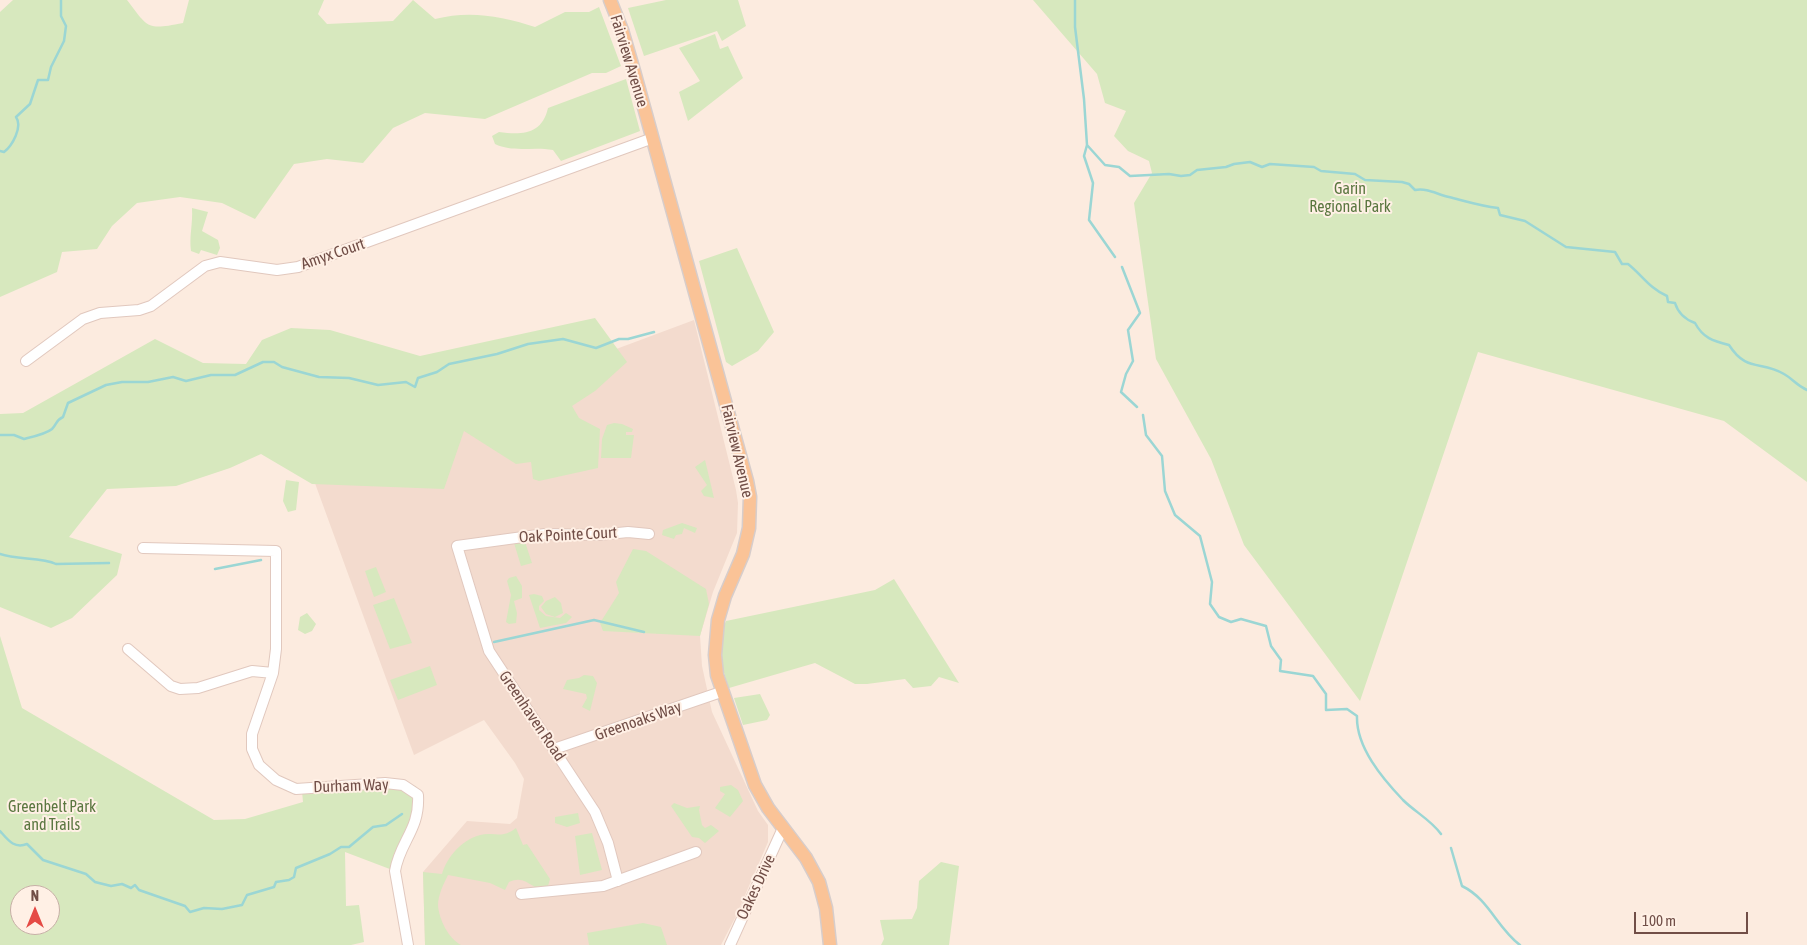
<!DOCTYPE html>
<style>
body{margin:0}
#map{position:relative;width:1807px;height:945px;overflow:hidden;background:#fcebdf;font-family:"Asap Condensed",sans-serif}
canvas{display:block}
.north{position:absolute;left:10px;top:885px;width:50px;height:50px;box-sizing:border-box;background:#fff0e5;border:1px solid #c6afa6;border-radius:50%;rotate:0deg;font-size:14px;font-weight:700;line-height:20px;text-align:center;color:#714e47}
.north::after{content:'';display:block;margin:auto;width:18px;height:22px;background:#e54a45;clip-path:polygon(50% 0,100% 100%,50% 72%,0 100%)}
.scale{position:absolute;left:1634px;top:912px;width:114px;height:22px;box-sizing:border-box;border:2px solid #714e47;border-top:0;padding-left:6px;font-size:15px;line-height:18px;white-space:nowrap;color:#714e47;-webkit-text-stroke:4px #fff0e5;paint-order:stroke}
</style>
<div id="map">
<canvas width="1807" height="945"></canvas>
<div class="north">N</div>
<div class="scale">100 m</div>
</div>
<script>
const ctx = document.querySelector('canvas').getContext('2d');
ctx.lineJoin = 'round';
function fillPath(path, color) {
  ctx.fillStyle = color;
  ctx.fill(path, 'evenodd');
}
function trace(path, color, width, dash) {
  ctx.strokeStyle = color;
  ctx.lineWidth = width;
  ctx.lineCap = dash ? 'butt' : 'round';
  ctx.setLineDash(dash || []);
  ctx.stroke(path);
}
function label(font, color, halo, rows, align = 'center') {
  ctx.font = font + ' "Asap Condensed",sans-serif';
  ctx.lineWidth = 4;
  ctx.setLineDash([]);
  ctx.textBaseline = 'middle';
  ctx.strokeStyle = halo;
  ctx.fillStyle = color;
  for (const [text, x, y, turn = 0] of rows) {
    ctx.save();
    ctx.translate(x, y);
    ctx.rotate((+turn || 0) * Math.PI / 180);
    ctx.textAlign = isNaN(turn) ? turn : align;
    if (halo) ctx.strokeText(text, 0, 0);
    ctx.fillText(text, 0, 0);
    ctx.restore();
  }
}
fillPath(new Path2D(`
 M694,320L736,490L738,503L737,533L713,592L700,636L702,666L712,712L758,811L768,825V842L736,916L721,945H425L423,872L467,821L510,824L517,818L524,779L515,763L484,720L414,755L308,464Z`), '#f3dbce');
fillPath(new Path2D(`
 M13,0H127C149,29 147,30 183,23L189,0H324L318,14L327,24L393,21L413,0L435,19C469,10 502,16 535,27L565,12H589L599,7L621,66L606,73H592L485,119L425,113L393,128L363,163L327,159L294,164L255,219L222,203L180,197L137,203L112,226L97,249L62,252L57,272L0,297V12Z
 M666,0H738L746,26L722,41L717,31L644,56L628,8Z
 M1033,0H1807V482L1724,421L1478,352L1360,701L1244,545L1211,459L1156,359L1134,203L1152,173L1149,161L1128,151L1114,136L1126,111L1105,103L1097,74Z
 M715,34L720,49L728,46L743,78L688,121L679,92L700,81L679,48Z
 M626,79L640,131L561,161L553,150C533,146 514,153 495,144L492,136L499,132C521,135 542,135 548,108Z
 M192,208L208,212L202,231L218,240L220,248L217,255L201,250L199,254L191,251C189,236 193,224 192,208Z
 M737,248L774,332L758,351L732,366L726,362L699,261Z
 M595,318L627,362L595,391L572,406L579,418L600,429L598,468L539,481L533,479L531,462L516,464L464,431L444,489L312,484L261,454L230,468L176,486L107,489L69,537L122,554L117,575L72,618L51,628L0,607V414L23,413L155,339L203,363L246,364L262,340L291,328L330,330L420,356Z
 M614,423L622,424L633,429L632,432H626V435H634L631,458H601L602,439L607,425Z
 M705,460L706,464L714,498L704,496L701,491L707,485L695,467Z
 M286,480L299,482L296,510L288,512L283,501Z
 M682,523L697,528L695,533L684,528L682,534L676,535L674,539L662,535L663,530Z
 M525,542L532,563L521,566L514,543Z
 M633,549L646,551L706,589L709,604L700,636L603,631L600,623L619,593L616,582Z
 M376,567L386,592L374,597L365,571Z
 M516,576L522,586V598L514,601L517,613L516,623L509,624L506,622L511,595L507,581L509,578Z
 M894,579L959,683L939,677L931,686L913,688L905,679L867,684H855L815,663L729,688C721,663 715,647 726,621L875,590Z
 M534,594L542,596L544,601L539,606V610L546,616L560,618L566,613L572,617L566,623L540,628L529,595Z
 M555,597L561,603L563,613L555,617L546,614L541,607L546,601Z
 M394,598L412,643L390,649L373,605Z
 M307,613L316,624L312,631L305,634L298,630L300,617Z
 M0,636L22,708L214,820L245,819L303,802L302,791L385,783L416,786L419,802L395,871L345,852L346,906L359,905L364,942L351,945H0ZM20,895H50V925H20Z
 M430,666L437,685L398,700L390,680Z
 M584,675L593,676L597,683L590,711L582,707L587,698L586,694L563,689L567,680L579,678Z
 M760,694L770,715L767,720L743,725L734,698Z
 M731,785L738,790L743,801L730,817L715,808L725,794L720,791V787Z
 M674,803L687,808L700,806L699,810L702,825L705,828L711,825L719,831L705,843L699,838L692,837L671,806Z
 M578,813L580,823L567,827L555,823V817Z
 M516,828L523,845L527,844L550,879L548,886L535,887C525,881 520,877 509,882L505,890L490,883L448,875C444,883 438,895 438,905C439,919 448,938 461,945H425L423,872L442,874C447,855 468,832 491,834C501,835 507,835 516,828Z
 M592,833L602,870L580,875L575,836Z
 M941,862L959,866L949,945H881L884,939L880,920L912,919L917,908L919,881Z
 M643,923L661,927L667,945H589L587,933Z`), '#d7e8be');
trace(new Path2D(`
 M1075,0V27L1084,99L1087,145L1084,156L1093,183L1089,220L1115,257
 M1087,145L1105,165L1119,167L1130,176L1169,174L1181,176L1190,175L1197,170L1226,167L1234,164L1250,162L1262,167L1270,164L1314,167L1321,171L1355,174L1365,180L1402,182L1409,184L1415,190C1428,188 1436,194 1449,197C1465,201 1481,206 1498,208L1500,215L1525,221L1566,247L1615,252L1622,264H1628C1642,275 1649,288 1667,296L1668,302L1675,303C1678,313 1684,319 1695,323C1703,338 1713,341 1729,345C1747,373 1761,360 1784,374C1793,379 1796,385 1807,390
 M0,151L4,152C12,146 23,127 16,117L30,104L38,80H48L51,67L64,41L66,26L61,16V0
 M1122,267L1140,313L1128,330L1133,361L1126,374L1121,392L1137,407
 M1143,415L1146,435L1162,456L1165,491L1175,515L1200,536L1212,582L1210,604L1219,617L1231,622L1241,619L1266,626L1271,646L1281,660L1280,671L1313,676L1326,694V710L1347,709L1357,716C1356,747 1382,778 1403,800C1415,812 1431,820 1441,834
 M0,435H14L24,439C32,437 46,434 52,429C57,424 56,420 63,417L68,403L106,385L122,382H148L173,377L186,381L211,375H235L263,362H274L282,367L319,377L349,378L378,385L406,382L415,387L418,378L437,372L449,364L497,354L528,344L563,339L596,348L619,339H628L654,332
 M0,554C16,560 42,557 56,564L109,563
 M215,569L261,560
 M494,642L594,620L644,632
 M0,831C8,840 14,849 27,844L43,860L86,874L95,882L111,886L122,884L131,888L135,885L139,890L185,906L190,912L204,908L222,909L242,905L247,895L274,887L276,882L289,880L294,877L296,868L330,854L341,847H349L373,827L386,825L402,814
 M1451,848L1462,886C1489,899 1497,928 1520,945`), '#9bd6d4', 2.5);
const minor = new Path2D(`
 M26,361L83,319L100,313L139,310L151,306L205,266L220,262L277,270L298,267L653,138
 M143,548L276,551V649L273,673L252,734V749L259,765L276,780L296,789L385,783L403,785L418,795C420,830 400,841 395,871L408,945
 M128,649L171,686L180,689L198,688L252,671L273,673
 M554,749L721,692
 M618,881L608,843L595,812L489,651L457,546L545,534L598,535L628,532L649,534
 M521,894L603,886L696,852
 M730,945L783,828`);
const major = new Path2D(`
 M610,0L622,30L634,71L747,481L750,497L749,528L743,554L725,596L718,620L715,655L717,675L755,785L768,808L806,858L819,882L826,908L830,945`);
trace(minor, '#e1c8be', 12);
trace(major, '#d7cdcb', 15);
trace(minor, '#fff', 10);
trace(major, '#fac397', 12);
label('16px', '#714e47', '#fff0e5', [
 ["Fairview Avenue",629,61,73],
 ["Amyx Court",333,254,-19],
 ["Fairview Avenue",737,451,77],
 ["Oak Pointe Court",568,535,-3],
 ["Greenhaven Road",532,716,56],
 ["Greenoaks Way",638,721,-19],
 ["Durham Way",351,786,-2],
 ["Oakes Drive",756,887,-65]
]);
label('16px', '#5b7740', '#fff0e5', [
 ["Garin",1350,189],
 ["Regional Park",1350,207],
 ["Greenbelt Park",52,807],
 ["and Trails",52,825]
]);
</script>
